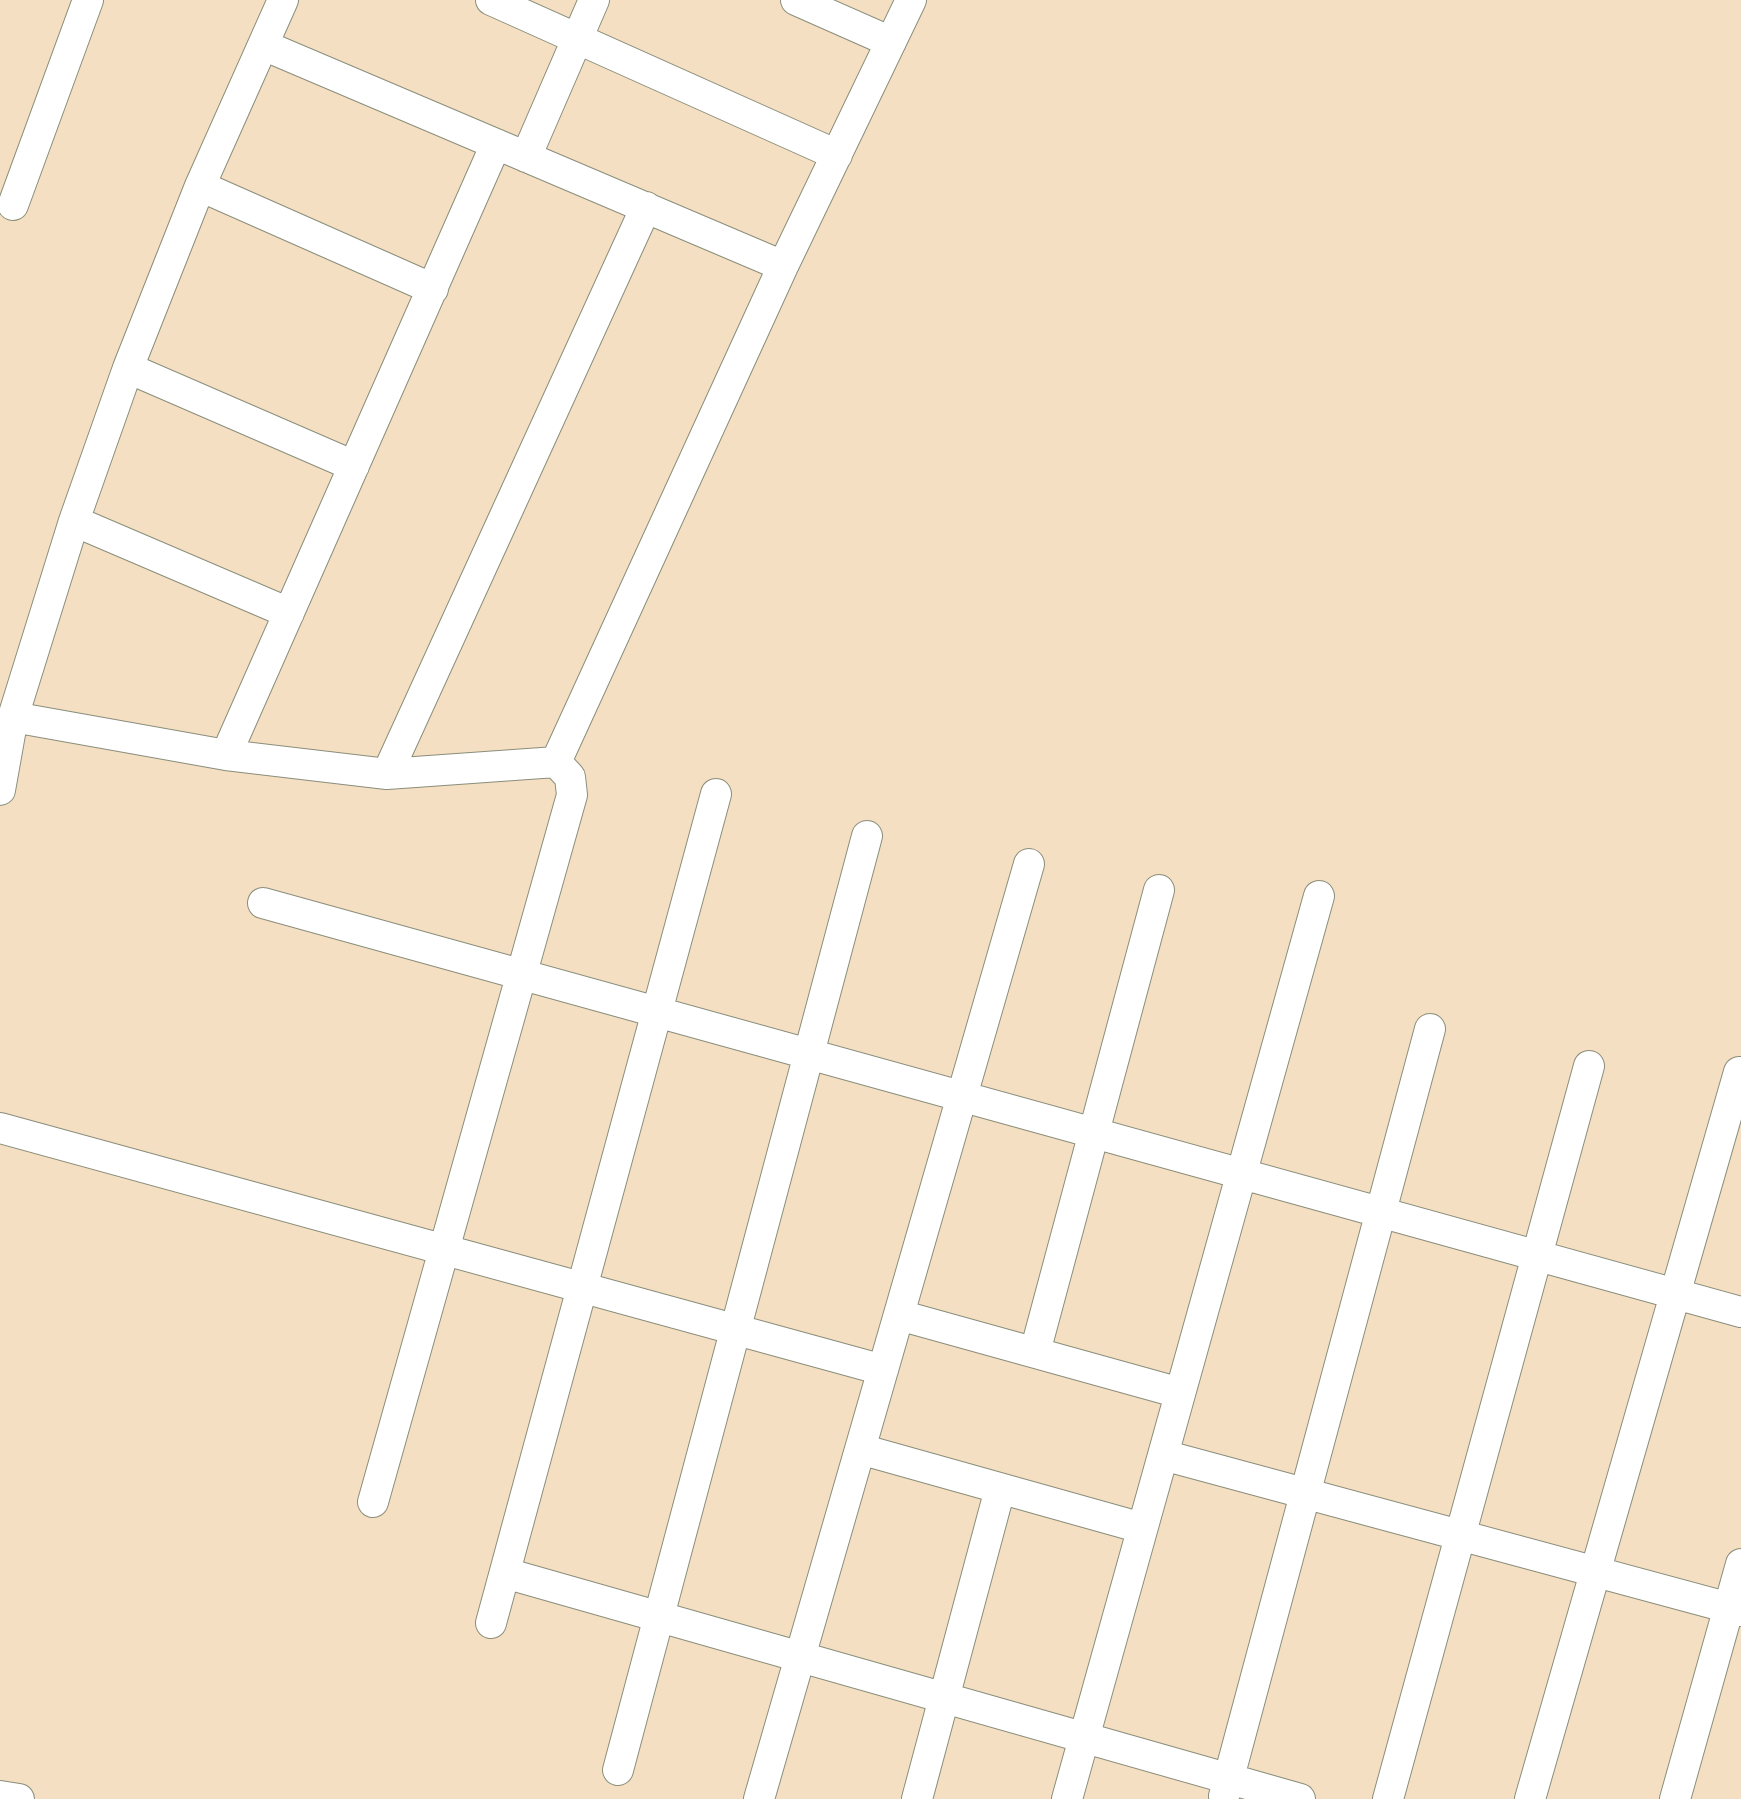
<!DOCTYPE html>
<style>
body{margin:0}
canvas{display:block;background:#f4dfc2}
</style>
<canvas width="1741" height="1799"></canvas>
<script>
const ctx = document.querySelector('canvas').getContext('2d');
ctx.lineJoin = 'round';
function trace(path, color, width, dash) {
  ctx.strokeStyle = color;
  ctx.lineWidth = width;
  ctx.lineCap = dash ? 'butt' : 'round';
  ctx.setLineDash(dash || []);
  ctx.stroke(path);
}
const minor = new Path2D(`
 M491,0L837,155
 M796,0L891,42
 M263,45L783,266
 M526,157L594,0
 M200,186L433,289
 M13,205L88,0
 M128,368L354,466
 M74,521L289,613
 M13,717L226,755L387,774L556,762L570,777L572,795L373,1502
 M226,755L496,144
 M556,762L783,266L911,0
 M387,774L646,207
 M0,790L13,717L74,521L128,368L200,186L283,0
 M263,903L1741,1312
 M0,1128L883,1370
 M899,1315L1180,1393
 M1035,1352L1159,890
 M860,1449L1142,1528
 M1163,1455L1741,1611
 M505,1573L1300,1799
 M491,1623L716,794
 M618,1770L867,836
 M0,1796L19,1799
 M1224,1796L1430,1029
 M759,1799L1029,864
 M917,1799L1000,1489
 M1067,1799L1319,896
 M1388,1799L1589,1066
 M1530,1799L1739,1072
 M1675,1799L1741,1564`);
trace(minor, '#8a8e7b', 32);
trace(minor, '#fff', 30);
</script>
